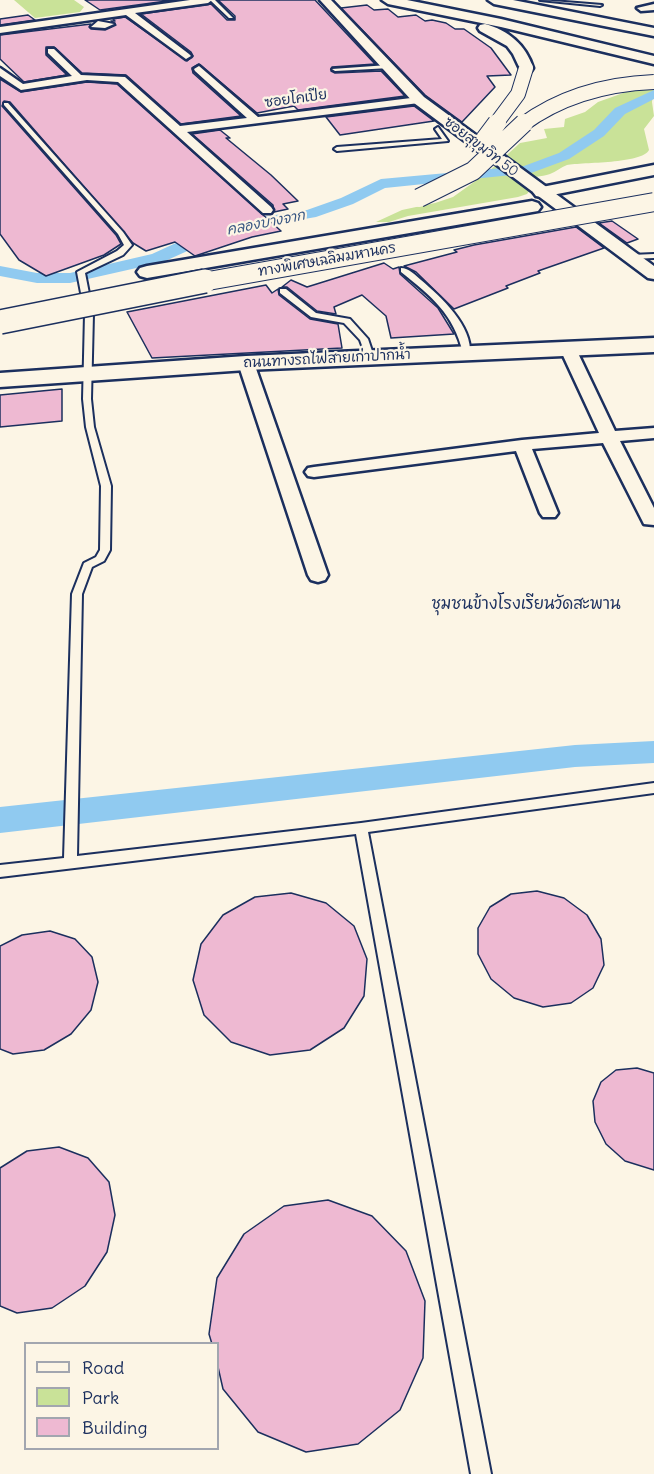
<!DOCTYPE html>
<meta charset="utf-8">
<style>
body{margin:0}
#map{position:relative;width:654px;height:1474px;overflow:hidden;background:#fcf5e5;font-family:Delius,sans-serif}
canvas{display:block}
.legend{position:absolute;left:24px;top:1342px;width:195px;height:108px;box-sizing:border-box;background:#fcf5e5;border:2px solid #a2a6af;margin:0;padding:8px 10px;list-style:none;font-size:18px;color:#1b2f5e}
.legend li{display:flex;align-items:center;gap:12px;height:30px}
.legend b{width:30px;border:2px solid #a2a6af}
</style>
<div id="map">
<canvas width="654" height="1474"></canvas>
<ul class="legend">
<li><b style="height:8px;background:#fcf5e5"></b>Road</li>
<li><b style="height:16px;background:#c9e298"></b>Park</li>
<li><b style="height:16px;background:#eeb9d2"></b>Building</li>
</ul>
</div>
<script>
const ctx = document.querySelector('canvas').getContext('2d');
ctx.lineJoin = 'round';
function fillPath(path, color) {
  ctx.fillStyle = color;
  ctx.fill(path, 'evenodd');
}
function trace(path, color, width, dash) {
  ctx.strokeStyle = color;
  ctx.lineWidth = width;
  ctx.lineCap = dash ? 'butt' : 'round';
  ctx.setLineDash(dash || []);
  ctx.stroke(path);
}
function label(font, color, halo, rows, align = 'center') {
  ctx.font = font + ' Delius,"Playpen Sans Thai",sans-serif';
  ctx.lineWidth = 4.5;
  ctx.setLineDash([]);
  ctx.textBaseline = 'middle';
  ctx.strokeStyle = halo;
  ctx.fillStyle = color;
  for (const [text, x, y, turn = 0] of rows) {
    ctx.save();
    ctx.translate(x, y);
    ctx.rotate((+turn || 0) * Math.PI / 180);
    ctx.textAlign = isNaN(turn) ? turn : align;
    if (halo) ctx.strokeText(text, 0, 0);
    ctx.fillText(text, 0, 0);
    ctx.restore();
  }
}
fillPath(new Path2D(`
 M14,0H74L84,7L80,12L35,18Z
 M654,88L652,102L654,116L644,129L649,150C642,164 583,162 567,165C561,167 556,172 550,174C541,177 532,176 523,181L530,190L527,194L518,197L408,216L389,222H376L402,210L435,203L453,197L488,172L520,143L547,138L544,129L564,127L565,119L585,112L598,102L626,92Z`), '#c9e298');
fillPath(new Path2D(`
 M654,90V99L625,114L604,136L569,159L531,173L385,188L353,204L316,217L252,228L214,239L163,262L70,283H37L0,276V266L37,273H70L152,254L202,231L244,220L307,210L341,198L381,179L524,166L559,153L594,130L615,108Z
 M654,741V763L575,767L0,833V807L575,745Z`), '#90caf0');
const building = new Path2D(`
 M85,0H174L100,10Z
 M218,0H315L375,64L332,67L331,71L335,73L381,71L405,96L298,110L294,106L257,113L199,64L192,68L193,73L241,116L181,124L126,75L82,73L54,47H46V55L67,75L24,82L0,59V35L91,24L89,27L91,29L105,30L116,25L111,21H115L113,19L125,17L187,61L193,56L191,52L141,14L211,4L227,20H235V16Z
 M367,5L374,10L388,9L398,17L416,15L425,21L432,20L446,23L455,29H464L491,48L511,75L487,76L495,87L462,122L425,95L341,8Z
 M28,15L35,20L0,25V19Z
 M0,79L21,92L87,82L117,84L281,231L252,237L195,256L175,242L146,251L133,243L10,102L4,101L2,106L116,235L121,244L104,255L46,276L19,260L0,234Z
 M414,106L434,121L340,135L326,117Z
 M220,130L230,138H226L271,175L298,201L283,204L288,209L274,212L273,205L192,134Z
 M612,221L638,239L627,243L599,223Z
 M576,227L604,248L538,271L540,273L506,286L508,288L454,309L416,272L404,266L457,252L454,250L474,245Z
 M384,263L393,269L399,267L400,274L438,308L454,334L391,338L386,316L362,295L334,307L336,314L317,311L287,287H282L291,280L307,287Z
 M266,285L272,293L278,289L279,295L310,319L338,324L342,348L152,358L127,312Z
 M62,389V421L0,427V395Z
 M537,891L564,898L587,915L601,939L604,965L593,988L571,1003L543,1007L514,998L491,979L478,954V928L490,907L511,894Z
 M291,893L326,903L354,926L367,959L364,996L344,1028L310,1050L270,1055L231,1042L204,1015L193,980L201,944L223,915L255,897Z
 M50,931L75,939L92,957L98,982L91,1010L71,1034L44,1050L13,1054L0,1049V946L22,935Z
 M637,1068L654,1073V1170L625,1161L606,1144L595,1122L593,1101L601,1082L616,1070Z
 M59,1147L88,1158L109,1182L115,1215L107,1252L85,1286L52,1308L17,1313L0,1306V1168L27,1151Z
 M328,1200L372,1216L406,1251L425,1301L423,1358L400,1410L358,1444L306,1452L258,1432L223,1389L218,1367V1344H212L209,1334L217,1278L244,1234L284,1206Z`);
fillPath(building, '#eeb9d2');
trace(building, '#1b2f5e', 1.5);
const service = new Path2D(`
 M210,0H215L233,18H229Z
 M540,0L602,5L600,6Z
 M98,21L114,24L105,28L91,27Z
 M388,65L390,68L335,71L332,69Z
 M4,103H8L123,232L132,245L123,255L85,273L93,314L91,399L94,427L111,486L110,550L104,561L92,567L82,594L77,856L361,823L654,783V793L368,832L491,1474H471L356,834L0,877V865L64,858L72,594L84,563L96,557L100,550L101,486L86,427L83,399L85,314L77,272L117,251L124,245L118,234L4,105Z
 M438,127L448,141L337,151L334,149L337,147L442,139L435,129Z
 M654,254V258L631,259L627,257L631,255Z
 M401,268C409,268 415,275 421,280C441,297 473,326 470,355L463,353C453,313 432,297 401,272Z
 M280,289H286L316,313L350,319L368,339L374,357L373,359H367L360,340L344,323L311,317L280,293Z`);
const minor = new Path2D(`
 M190,0H212L208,3L135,13L189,54L191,56L186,59L126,15L0,33V27Z
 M654,4V10L641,11L637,8Z
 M48,49H54L81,75L125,77L180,126L247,118L195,71L194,69L199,66L258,117L419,97L424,100L419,103L187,132L271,207L273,210L271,213H263L118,82L87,80L21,90L0,76V68L23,84L72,76L48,53Z
 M568,344L576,349L615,431L654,428V438L620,441L654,508V525L644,524L642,520L603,443L532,449L558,513L555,517H543L540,513L516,451L314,477L308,476L305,472L308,468L314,467L522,440L599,433L560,349Z
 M246,358L254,363L328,575L325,580L318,582L311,580L308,575L238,363Z`);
const tertiary = new Path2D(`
 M320,0H331L424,97L654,266V279L648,278L414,103Z`);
const secondary = new Path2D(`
 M654,338V352L246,370L0,387V373L246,356Z`);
const motorway = new Path2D(`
 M382,0H407L501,19L654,56V64L501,27L388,4Z
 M488,0H513L654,28V36L494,4Z
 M485,24C508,30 526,45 533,68L531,71H521L513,54L507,46L480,31L478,28L480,25Z
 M654,165V175L542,197L536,196L533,192L536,188L542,187Z
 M532,201L538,203L541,207L538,211L147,278L140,276L137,272L140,268L147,266Z`);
trace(service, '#1b2f5e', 4);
trace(minor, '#1b2f5e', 5);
trace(tertiary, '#1b2f5e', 5);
trace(secondary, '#1b2f5e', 5);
trace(motorway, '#1b2f5e', 5);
fillPath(service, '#fcf5e5');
fillPath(minor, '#fcf5e5');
fillPath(tertiary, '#fcf5e5');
fillPath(secondary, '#fcf5e5');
fillPath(motorway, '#fcf5e5');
const motorwayBridgeFar2 = new Path2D(`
 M495,125L518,94L526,68
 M522,125C561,96 605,84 654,82`);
const motorwayBridgeFar1 = new Path2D(`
 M485,139L497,123
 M419,198L473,171L524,123
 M197,283L654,202`);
const motorwayBridge = new Path2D(`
 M0,322L205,281`);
trace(motorwayBridgeFar2, '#1b2f5e', 16, []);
trace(motorwayBridgeFar1, '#1b2f5e', 20, []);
trace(motorwayBridge, '#1b2f5e', 26, []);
trace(motorwayBridgeFar2, '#fcf5e5', 14);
trace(motorwayBridgeFar1, '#fcf5e5', 18);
trace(motorwayBridge, '#fcf5e5', 23);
label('14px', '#1b2f5e', '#fcf5e5', [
 ["ซอยโคเปีย",296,99,-8],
 ["ซอยสุขุมวิท 50",481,147,37],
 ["ทางพิเศษเฉลิมมหานคร",327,260,-10],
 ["ถนนทางรถไฟสายเก่าปากน้ำ",327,359,-3]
]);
label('italic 14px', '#385682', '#fcf5e5', [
 ["คลองบางจาก",266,223,-11]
]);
label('16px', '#1b2f5e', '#fcf5e5', [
 ["ชุมชนข้างโรงเรียนวัดสะพาน",526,604]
]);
</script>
